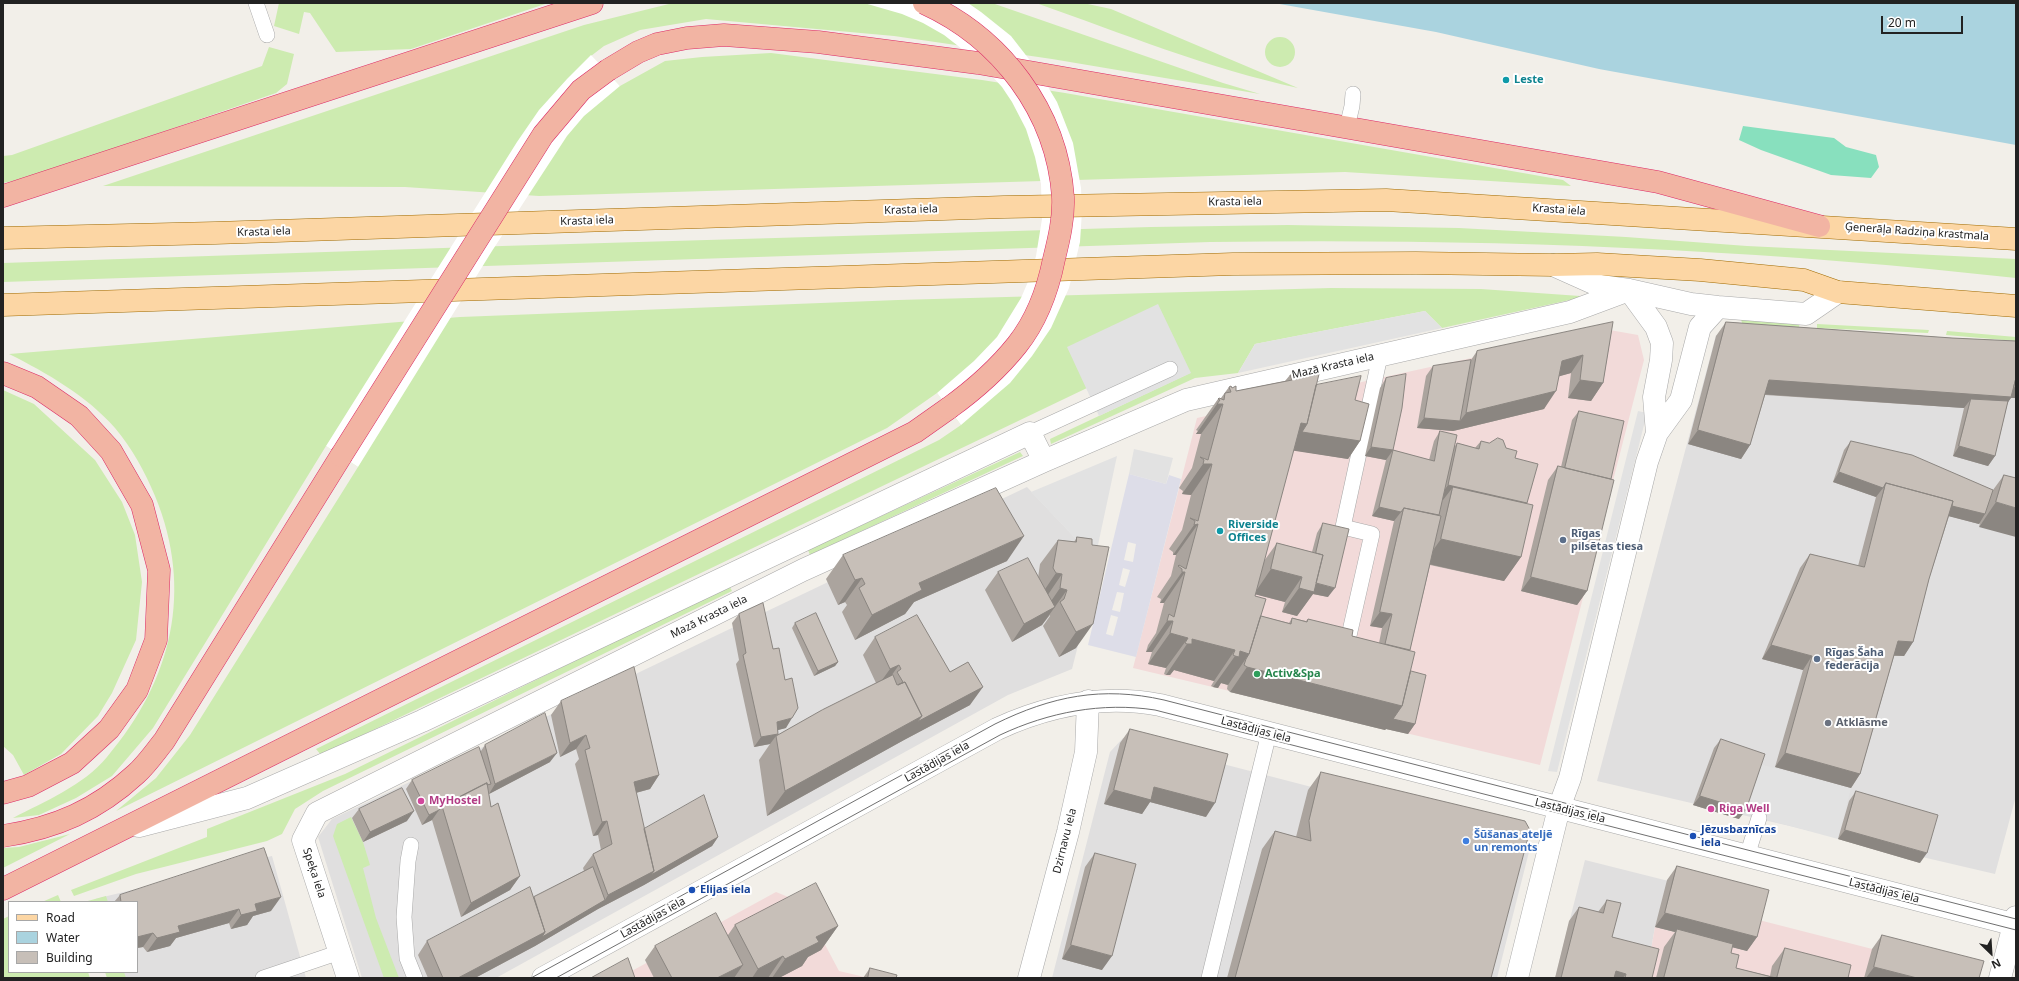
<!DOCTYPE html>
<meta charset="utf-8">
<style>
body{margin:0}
#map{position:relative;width:2019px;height:981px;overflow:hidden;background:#f2efe9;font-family:"Noto Sans",sans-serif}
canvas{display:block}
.frame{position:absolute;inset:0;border:4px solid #222;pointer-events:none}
.legend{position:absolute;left:8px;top:901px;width:130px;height:72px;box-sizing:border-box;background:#fff;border:1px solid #a7a7a7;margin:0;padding:5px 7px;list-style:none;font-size:12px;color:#222}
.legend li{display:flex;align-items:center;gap:8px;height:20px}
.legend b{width:20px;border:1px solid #a7a7a7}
.north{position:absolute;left:1971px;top:933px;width:40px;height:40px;-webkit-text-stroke:3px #fff;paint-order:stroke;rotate:155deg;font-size:11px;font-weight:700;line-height:16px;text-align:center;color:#222}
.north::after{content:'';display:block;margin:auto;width:14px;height:18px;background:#222;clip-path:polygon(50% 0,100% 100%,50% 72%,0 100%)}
.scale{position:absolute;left:1881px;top:16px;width:82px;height:18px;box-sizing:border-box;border:2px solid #222;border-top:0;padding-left:5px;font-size:12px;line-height:14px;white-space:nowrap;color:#222;-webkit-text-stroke:3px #fff;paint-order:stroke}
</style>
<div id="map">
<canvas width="2019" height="981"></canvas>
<div class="frame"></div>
<ul class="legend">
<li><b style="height:5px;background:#fcd6a4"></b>Road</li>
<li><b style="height:11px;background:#aad3df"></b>Water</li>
<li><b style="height:11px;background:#c7bfb8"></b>Building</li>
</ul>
<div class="north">N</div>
<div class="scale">20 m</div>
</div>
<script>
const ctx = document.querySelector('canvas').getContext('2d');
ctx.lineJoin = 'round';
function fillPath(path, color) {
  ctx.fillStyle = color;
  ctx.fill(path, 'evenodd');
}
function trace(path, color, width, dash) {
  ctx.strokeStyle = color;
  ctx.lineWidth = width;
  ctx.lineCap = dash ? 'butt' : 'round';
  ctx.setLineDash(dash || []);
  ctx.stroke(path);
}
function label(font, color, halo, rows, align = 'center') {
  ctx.font = font + ' "Noto Sans",sans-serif';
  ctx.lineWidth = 4;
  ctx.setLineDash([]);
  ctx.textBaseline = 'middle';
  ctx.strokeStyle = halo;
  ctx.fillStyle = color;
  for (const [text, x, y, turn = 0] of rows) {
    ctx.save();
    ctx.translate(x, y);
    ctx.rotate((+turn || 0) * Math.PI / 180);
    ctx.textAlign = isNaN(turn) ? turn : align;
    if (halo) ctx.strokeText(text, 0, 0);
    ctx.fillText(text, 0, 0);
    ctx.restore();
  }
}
fillPath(new Path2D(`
 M1716,335L2016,354V796L1995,874L1597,781Z
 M1027,487L1099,563L1072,669L1008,695L496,978H362L318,837L332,819Z
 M1123,738L1531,844L1497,978H1052L1110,752Z
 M272,856L306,978H118L117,972H137V902H96L95,899Z
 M1585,860L1760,904L1747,951L1655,927L1646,978H1555Z`), '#e0dfdf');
fillPath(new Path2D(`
 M1604,329L1638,335L1644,360L1540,765L1133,668L1197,418Z
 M776,892L803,903L839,971L869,978H619Z
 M1755,919L1974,975L1973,978H1646L1655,927L1747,951Z`), '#f2dad9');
fillPath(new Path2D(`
 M279,3H548L411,49L336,52L310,13L304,12L299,34L274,26Z
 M673,3H992L1223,83L1260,94L1052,59L894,36L706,19L640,30L604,46L591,56L620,86L665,61L702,57L771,53L982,80L1065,93L1563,180L1571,186L1345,172L539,196L405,187L103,186L584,25Z
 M1036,3H1083L1111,9L1298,88C1210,69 1121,33 1036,3Z
 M1265 52a15 15 0 1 1 30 0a15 15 0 1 1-30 0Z
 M269,47L294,54L287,84L276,93L28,178L3,183V156L12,155L262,66Z
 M1288,225L1459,228L1626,237L1747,246L2016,259V278C1748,248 1479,238 1210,242L3,282V263L502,246L1151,227Z
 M1331,288L1481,289L1580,296L1579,298L1442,328L1425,311L1255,344L1238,373L1195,378L1051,444L1050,439L1190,373L1068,347L1087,388L321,755L316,749L939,440L961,425L937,393L887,428L116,811L156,778L190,735L358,467L326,446L153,728L112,776L76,798L39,815L13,818C45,801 83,786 107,757C172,681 194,590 155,496C145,472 132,448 115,428C87,396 47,373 9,354L460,317L898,300Z
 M1741,319L1800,322L1799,327L1742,323Z
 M1817,324L1929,330L1928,333L1817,328Z
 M1947,331L2016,337V341L1946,335Z
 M3,390L34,404L95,460L122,502L135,535L142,582L136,640L112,693L98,716L61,754L24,775L13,755L3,746Z
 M1020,452L1023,456L810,555L808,550Z
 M729,585L732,591L323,791L295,809L282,834L267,841L136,874L74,896L71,890L207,837V829L345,774Z
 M351,817L363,842L370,865L363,868L376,918L399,978H384L333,836L337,824Z
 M70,834L3,868V848L19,847Z
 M58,895L61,902H42Z
 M106,896L108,902H84Z
 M9,916V972H88L90,978H3V919Z
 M105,972H124L126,978H107Z`), '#cdebb0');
fillPath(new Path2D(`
 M1743,126L1834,138L1846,147L1876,155L1879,167L1871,178L1831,175L1761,150L1739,140Z`), '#88e0be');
fillPath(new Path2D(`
 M1158,304L1191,373L1099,416L1067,347Z
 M1425,311L1442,328L1238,373L1255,344Z
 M1638,411L1647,413L1557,772L1548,771Z
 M1134,449L1173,458L1166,484L1129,474Z
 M1117,456L1095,559L1031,492Z
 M1759,764L1851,788L1838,839L1742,813Z`), '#e2e2e2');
fillPath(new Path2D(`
 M1129,474L1166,484L1169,475L1181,479L1136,657L1088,645ZM1128,542L1136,544L1133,562L1124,560ZM1123,568L1130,570L1125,587L1119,585ZM1117,592L1124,593L1120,612L1112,610ZM1111,615L1118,617L1113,636L1106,634Z`), '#dddde8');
fillPath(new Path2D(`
 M1274,3H2016V145L1599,69L1436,32Z`), '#aad3df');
fillPath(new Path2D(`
 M864,3H968L981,12L1011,36L1039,72L1057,102L1073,143L1081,188L1082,211L1080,242L1069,288L1051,328L1032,356L1010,383L961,425L937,393L974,361L997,337L1021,298L1030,277L1036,256L1042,219L1041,184L1035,157L1026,129L1012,102L1002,87L980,63L944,35L923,23L902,14Z
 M591,55L620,86L584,116L567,136L492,251L358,467L326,446L517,142L539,110L567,79Z`), '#fff');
const service = new Path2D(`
 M256,3L267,35
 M1347,127L1352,106L1353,94
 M1030,433L1170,369
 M1338,638L1348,640L1372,534L1343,527L1380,356
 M411,845L408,861L404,917L407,958L415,978
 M1747,856L1759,818
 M263,978L340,952
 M1209,978L1269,733`);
const minor = new Path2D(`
 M1553,265L1600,286L1629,290L1691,304L1718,307L1806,314L1838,292
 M139,826L247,798L422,721L1030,433L1044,461
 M348,978L303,840L317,813L803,570L1044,461L1186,400L1570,312L1629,290L1656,327L1662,343L1661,360L1654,397L1657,433
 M1029,978L1068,832L1086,752L1088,701
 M1517,978L1559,808L1570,778L1647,462L1657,433L1681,400L1700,327L1718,307`);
const tertiary = new Path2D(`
 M543,978L997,729C1049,705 1103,694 1160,705L2016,925
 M2000,978L2016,917`);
const primary = new Path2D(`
 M3,238L215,233L1004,207L1386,200L2016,239
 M3,305L1233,264L1416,263L1553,265L1597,264L1700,270L1804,280L1838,292L2016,306`);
const trunk = new Path2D(`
 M608,70L638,52L657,44L687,38L724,35L818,42L978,63L1658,182L1819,226
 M3,196L592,3
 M3,373L37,387L79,416L111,451L142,505L159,570L156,640L137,690L109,729L72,763L28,786L3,793
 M3,836C56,828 97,810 136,774C147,764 155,752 164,741L341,456
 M3,889L915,432L949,408`);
trace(service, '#a9a9a9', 16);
trace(minor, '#a9a9a9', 23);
trace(tertiary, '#a9a9a9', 23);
trace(primary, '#a06b00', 23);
trace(trunk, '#dc2a67', 23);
trace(service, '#fff', 15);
trace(minor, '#fff', 22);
trace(tertiary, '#fff', 22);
trace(primary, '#fcd6a4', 22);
trace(trunk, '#f2b4a3', 22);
trace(new Path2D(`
 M531,978L995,724C1052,696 1102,686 1164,700L2016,919
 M556,978L1000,735C1049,712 1102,702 1155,710L2016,930`), '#707070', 1);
const trunkBridge = new Path2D(`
 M924,3C1001,38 1057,111 1063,197C1064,218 1059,239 1054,259C1048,289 1036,321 1017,345C997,370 974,390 949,408
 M341,456L543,135L581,90L608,70`);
trace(trunkBridge, '#dc2a67', 23, []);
trace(trunkBridge, '#f2b4a3', 22);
fillPath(new Path2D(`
 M1613,322L1603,383L1591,401L1568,398L1571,373L1559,376L1544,409L1453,431L1417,428L1426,376L1433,366L1471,360L1477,351Z
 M1726,322L1952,338L2016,341V398H2011L2008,401L1995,456L1988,466L1953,456L1964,408L1765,395L1750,445L1741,459L1688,444L1716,336Z
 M1294,373L1296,379L1316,385L1355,400L1360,441L1348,459L1293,450L1264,561L1277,543L1312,552L1317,533L1323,523L1328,597L1313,594L1297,616L1282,612L1285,602L1255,594V596L1261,616L1289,623L1292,618L1306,621L1308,619L1352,636L1379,643L1382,628L1370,626L1394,521L1372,516L1386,460L1365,456L1380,388L1386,378L1393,450L1429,460L1434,441L1440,431L1455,446L1457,443L1475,448L1481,441L1506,448L1515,458L1527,503L1526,504L1521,557L1504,581L1430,565L1410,650L1411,671L1415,724L1408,734L1386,729L1385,730L1230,692L1227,689L1228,683V685L1221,683L1218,688L1213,687L1211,686L1214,681L1174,670L1170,675H1166L1164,674L1166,668L1148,664L1152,652H1146L1148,645L1156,633L1164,603H1160L1161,599L1157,597L1171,576L1176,555H1173V552L1169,549L1182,530L1191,495L1182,494L1183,491L1179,488L1192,468L1201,434H1196L1198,431L1196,430L1218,399L1221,398L1229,387L1232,388L1236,391L1285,381L1290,375H1293Z
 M1579,411L1611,479L1587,591L1577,605L1521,591L1548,480L1558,466L1561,467L1572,420Z
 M1851,441L1993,490L2004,475L2016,478L1979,527L1980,523L1979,524L1949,516L1929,579L1913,642L1904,656H1894L1860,774L1851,788L1775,767L1803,670L1762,659L1800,568L1810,554L1858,566L1876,497L1833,482L1844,450Z
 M1077,537L1092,539L1076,648L1059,657L1043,626L1050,616V615L1042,625L1012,642L985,590L998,572L1038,578L1040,564L1058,540L1074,542Z
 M843,555L1007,561L914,602L905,614L855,640L842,612L847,605L845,602L838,605L826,579Z
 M739,614L773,649L785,680L786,728L778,730V735L876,683L863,655L875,637L970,705L904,740L767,816L759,760L770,744L754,747L736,664L739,660L732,623Z
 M795,623L838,662L835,666L814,676L792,628Z
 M561,701L659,775L650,789L636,793L644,829L718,837L712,846L644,885L598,909L535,946L475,978H428L418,955L427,941L534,897L584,871L583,868L593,854L601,850L598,835L593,836L575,764L579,759L576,749L560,757L551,715Z
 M1130,729L1206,817L1150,802L1142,814L1104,804L1120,743Z
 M1721,739L1739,819L1693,805L1714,748Z
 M485,745L550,762L489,794L491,807L520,876L510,890L461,917L432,820L422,825L406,789L412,780L481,751Z
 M1321,772L1491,978H1227L1262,849L1275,831L1296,837L1308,790Z
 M1856,791L1920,863L1838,839L1849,801Z
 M359,809L407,821L363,842L352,818Z
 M1095,853L1102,970L1062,959L1085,867Z
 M1677,866L1757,937L1747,951L1732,947L1731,953L1736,968L1770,976L1772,966L1785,948L1848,978H1656L1664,947L1675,932L1655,927L1667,880Z
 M120,895L271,911L253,916L247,925L231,929L229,923L176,938L170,946L147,952L143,947L137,948V902H114Z
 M1607,900L1612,937L1652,978H1555L1569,921L1579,907L1598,912Z
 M735,925L838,926L821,950L808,957L802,966L779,978H654L645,960L655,946L728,935Z
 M1882,935L1979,978H1864L1872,949Z
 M870,968L896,978H863Z`), '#aba49e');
fillPath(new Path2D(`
 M1583,355L1571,373L1550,379L1562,361Z
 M1580,380L1603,383L1591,401L1568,398Z
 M1769,380L2012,387L2016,388V398H2011L2002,411L1971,399L1964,408L1759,394Z
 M1556,391L1544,409L1453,431L1417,428L1424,418L1460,421L1466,413Z
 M1217,404H1223L1201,434H1196Z
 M1301,423L1307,424L1360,441L1348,459L1289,450Z
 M1698,430L1750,445L1741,459L1688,444Z
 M1959,446L1995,456L1988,466L1953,456Z
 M1371,447L1393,450L1386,460L1365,456Z
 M1203,464H1212L1191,495L1182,494Z
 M1839,472L1883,488L1876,497L1833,482Z
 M1448,485L1527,503L1517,517L1453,487L1443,500L1438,499Z
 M1884,488L1985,514L1979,524L1882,499Z
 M1996,502L2016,508V537L1979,527Z
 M1379,507L1401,512L1394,521L1372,516Z
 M1198,524L1176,555H1173L1194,525Z
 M1024,536L1007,561L914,602L905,614L855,640L872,615L919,583Z
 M1441,539L1521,557L1504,581L1424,563Z
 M1271,569L1302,577L1285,602L1254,594Z
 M1182,572H1185L1164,603H1160Z
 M1056,573L1062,574L1045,599L1039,598Z
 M1531,577L1587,591L1577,605L1521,591Z
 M862,578L845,602L838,605L855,580Z
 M1310,582L1335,588L1328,597L1313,594L1297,616L1282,612L1299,588Z
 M1060,588L1067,590L1042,625L1012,642L1024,624L1043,613Z
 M1380,612L1392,614L1382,628L1370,626Z
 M1167,621H1173L1152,652H1146Z
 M1093,624L1076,648L1059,657L1076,632Z
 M1170,633L1188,638L1166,668L1148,664Z
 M1192,639L1235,650L1214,681L1174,670L1170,675H1166L1187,644Z
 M1898,641L1913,642L1904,656L1888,655Z
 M1771,645L1812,656L1803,670L1762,659Z
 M1240,651L1249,654L1228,685L1221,683L1218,688L1213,687L1235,656Z
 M838,662L835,666L814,676L818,671Z
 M899,665L886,683L877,687L890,669Z
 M1247,667L1402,706L1415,724L1408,734L1386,729L1385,730L1230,692Z
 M983,687L970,705L904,740L767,816L785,791L922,716Z
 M792,718L786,728L770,732L777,722Z
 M778,734L776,736L770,744L754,747L761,737Z
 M586,735L576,749L560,757L570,743Z
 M557,753L550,762L489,794L495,784Z
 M1785,753L1860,774L1851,788L1775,767Z
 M659,775L650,789L624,796L634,782Z
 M1154,787L1215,803L1206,817L1150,802L1142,814L1104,804L1114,790Z
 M1700,796L1746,810L1739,819L1693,805Z
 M439,810L432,820L422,825L429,815Z
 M414,811L407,821L363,842L370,832Z
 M607,821L598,835L593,836L602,822Z
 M1845,830L1927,853L1920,863L1838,839Z
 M718,837L712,846L644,885L598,909L535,946L475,978H458L605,900L608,895Z
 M520,876L510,890L461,917L471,903Z
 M281,897L271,911L253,916L247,925L231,929L241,915L255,904Z
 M239,909L229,923L176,938L170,946L147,952L157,938L178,926Z
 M1665,913L1757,937L1747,951L1676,933L1677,929L1675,932L1655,927Z
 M838,926L821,950L808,957L802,966L779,978H772L785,959L816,937Z
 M153,933L143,947L137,948V937Z
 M1071,945L1112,956L1102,970L1062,959Z
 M783,956L768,978H752L758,969Z
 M743,965L734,978H717Z
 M1874,967L1917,978H1866Z
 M1616,971L1626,974L1623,978H1611Z`), '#8b8681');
const building = new Path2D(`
 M1613,322L1603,383L1580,380L1583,355L1562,361L1556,391L1466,413L1477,351Z
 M1726,322L1952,338L2016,341V378L2011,397L1769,380L1750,445L1698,430Z
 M1471,360L1460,421L1424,418L1433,366Z
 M1294,373H1297L1296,379L1319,374L1307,424L1301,423L1255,596L1266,599L1249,654L1240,651L1239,657L1235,656L1233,655L1235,650L1192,639V644H1187L1185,643L1188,638L1170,633L1173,621H1167L1169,614L1174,617L1185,572H1182V569L1178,566L1179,565L1186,569L1198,524L1194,525L1195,521L1190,518L1198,521L1212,464H1203L1204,460L1200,457L1208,460L1223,404H1217L1220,400L1218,399L1219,398L1224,400L1225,393L1231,392L1229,387L1231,386L1232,388L1236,386V391L1292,380L1290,375H1294Z
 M1406,374L1402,408L1393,450L1371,447L1386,378Z
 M1361,376L1355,400L1369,404L1360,441L1302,432L1307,424L1316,385Z
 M2016,378V388L2014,387Z
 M1971,399L2008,401L1995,456L1959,446Z
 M1579,411L1624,421L1611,479L1565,468Z
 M1440,431L1457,435L1439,515L1404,508L1401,512L1379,507L1393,450L1434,461Z
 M1498,438L1503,440L1506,448L1517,451L1515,458L1538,464L1527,503L1448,485L1457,443L1479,449L1481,441L1489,443Z
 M1851,441L1912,455L1993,490L1985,514L1952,506L1953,501L1886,483L1883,488L1839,472Z
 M1558,466L1614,480L1587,591L1531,577Z
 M2004,475L2016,478V508L1996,502Z
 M1886,483L1953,501L1929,579L1913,642L1898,641L1860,774L1785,753L1812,656L1771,645L1810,554L1864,567Z
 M1453,487L1533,505L1521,557L1441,539Z
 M996,488L1024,536L919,583L922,590L872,615L859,588L865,584L862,578L855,580L843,555Z
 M1404,508L1441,516L1410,650L1385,644L1392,614L1380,612Z
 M1323,523L1349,529L1335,588L1316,583L1323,555L1316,553Z
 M1077,537L1092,539V545L1109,547L1093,624L1076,632L1060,602L1064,599L1067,590L1060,588L1062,574L1056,573L1053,568L1058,540L1076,542Z
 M1277,543L1323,555L1314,592L1299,588L1302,577L1271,569Z
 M1028,558L1055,607L1024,624L998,572Z
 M763,603L773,649L779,648L785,680L792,678L798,708L792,718L777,722L778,734L761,737L743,655L746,653L739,614Z
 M816,613L838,662L818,671L795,623Z
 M917,615L950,672L968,662L983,687L917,722L922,716L905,682L898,685L903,682L897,672L901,669L899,665L890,669L875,637Z
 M1261,616L1291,624L1292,618L1307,622L1308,619L1353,630L1352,636L1415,652L1402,706L1247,667L1244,665L1246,659L1249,654Z
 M634,667L659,775L634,782L654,871L608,895L593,854L612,844L607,821L602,822L585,750L590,748L586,735L570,743L561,701Z
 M1411,671L1426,675L1415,724L1393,719L1402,706Z
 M893,675L897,685L905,682L922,716L785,791L776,736L822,710Z
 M545,713L557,753L495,784L485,745Z
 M1130,729L1228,754L1215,803L1154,787L1151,800L1114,790Z
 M1721,739L1765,754L1746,810L1700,796Z
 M479,747L491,784L487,785V783L442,806L439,810L429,815L412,780Z
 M1321,772L1525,821L1530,830L1491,978H1235L1275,831L1311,841L1309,821Z
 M487,783L491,807L498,803L520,876L471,903L442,806Z
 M402,788L414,811L370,832L359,809Z
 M1856,791L1938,815L1927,853L1845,830Z
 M704,795L718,837L651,875L654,871L644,829Z
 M264,848L281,897L255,904L257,911L241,915L239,909L178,926L180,932L157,938L153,933L137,937V902H121L120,895Z
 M1095,853L1136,864L1112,956L1071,945Z
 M1677,866L1769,890L1757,937L1665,913Z
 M593,867L605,900L542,937L545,932L534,897Z
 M816,883L838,926L816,937L819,942L785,959L783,956L758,969L735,925Z
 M530,887L545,932L458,978H443L427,941Z
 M1607,900L1621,903L1612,937L1659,949L1652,978H1625L1626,974L1616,971L1614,978H1561L1579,907L1603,913Z
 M716,913L743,965L717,978H672L655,946Z
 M1677,929L1733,944L1731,953L1739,955L1736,968L1776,978H1664Z
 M1882,935L1984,961L1979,978H1917L1874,967Z
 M1785,948L1851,965L1848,978H1777Z
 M628,958L635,978H591Z
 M870,968L897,975L896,978H868Z`);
fillPath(building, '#c7bfb8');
trace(building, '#8b8681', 1);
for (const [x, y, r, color] of [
 [1506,80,4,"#0f9aa8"],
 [1220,531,4,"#0f9aa8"],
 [1563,540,4,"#5c6f8a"],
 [1817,659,4,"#5c6f8a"],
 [1257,674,4,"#2e9e5b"],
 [1828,723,4,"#6b7280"],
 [421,801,4,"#d1479c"],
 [1711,809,4,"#d1479c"],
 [1693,836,4,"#1a4fb4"],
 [1466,841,4,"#3f7fe0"],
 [692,890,4,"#1a4fb4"]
]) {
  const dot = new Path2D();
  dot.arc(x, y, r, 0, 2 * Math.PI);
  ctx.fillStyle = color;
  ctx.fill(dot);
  trace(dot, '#fff', 1.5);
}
label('bold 11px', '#0d838f', '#fff', [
 ["Leste",1514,80],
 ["Riverside",1228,525],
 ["Offices",1228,538]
], 'left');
label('11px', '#222', '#fff', [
 ["Krasta iela",1235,202,-1],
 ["Krasta iela",911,210,-2],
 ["Krasta iela",1559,210,4],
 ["Krasta iela",587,221,-2],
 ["Krasta iela",264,232,-2],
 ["Ģenerāļa Radziņa krastmala",1917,232,4],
 ["Mazā Krasta iela",1333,366,-13],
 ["Mazā Krasta iela",709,617,-26],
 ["Lastādijas iela",1256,730,15],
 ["Lastādijas iela",937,762,-29],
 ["Lastādijas iela",1570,811,14],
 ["Dzirnavu iela",1065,841,-76],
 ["Speķa iela",314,873,72],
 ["Lastādijas iela",1884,891,14],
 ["Lastādijas iela",653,918,-29]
]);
label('bold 11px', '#4e5e75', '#fff', [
 ["Rīgas",1571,534],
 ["pilsētas tiesa",1571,547],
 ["Rīgas Šaha",1825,653],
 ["federācija",1825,666]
], 'left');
label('bold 11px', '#27864d', '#fff', [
 ["Activ&Spa",1265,674]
], 'left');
label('bold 11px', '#5b616d', '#fff', [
 ["Atklāsme",1836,723]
], 'left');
label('bold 11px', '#b23c85', '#fff', [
 ["MyHostel",429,801],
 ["Riga Well",1719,809]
], 'left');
label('bold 11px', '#164399', '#fff', [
 ["Jēzusbaznīcas",1701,830],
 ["iela",1701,843],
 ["Elijas iela",700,890]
], 'left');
label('bold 11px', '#366cbe', '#fff', [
 ["Šūšanas ateljē",1474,835],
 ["un remonts",1474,848]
], 'left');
</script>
